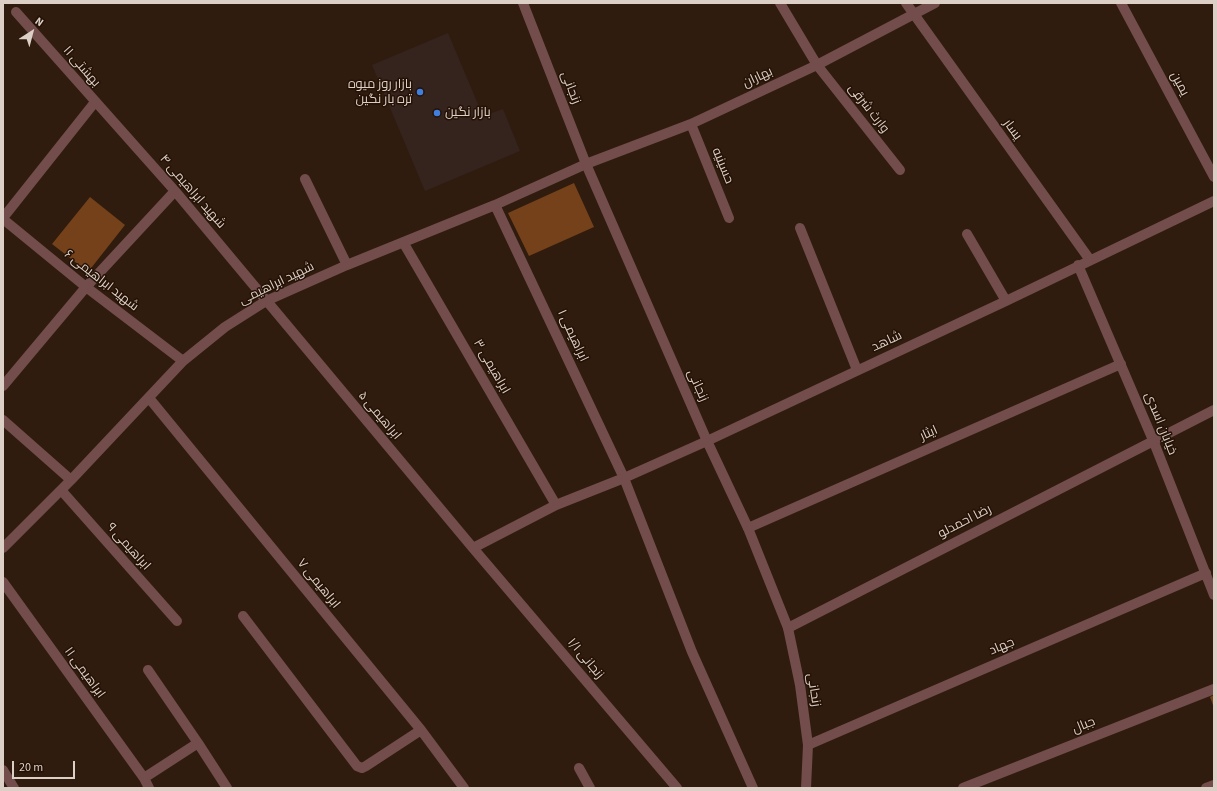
<!DOCTYPE html>
<meta charset="utf-8">
<style>
body{margin:0}
#map{position:relative;width:1217px;height:791px;overflow:hidden;background:#2f1c0e;font-family:"Source Sans 3",sans-serif}
canvas{display:block}
.frame{position:absolute;inset:0;border:4px solid #dccfc6;pointer-events:none}
.north{position:absolute;left:12px;top:12px;width:40px;height:40px;-webkit-text-stroke:3px #251206;paint-order:stroke;rotate:36deg;font-size:11px;font-weight:700;line-height:16px;text-align:center;color:#dccfc6}
.north::after{content:'';display:block;margin:auto;width:14px;height:18px;background:#dccfc6;clip-path:polygon(50% 0,100% 100%,50% 72%,0 100%)}
.scale{position:absolute;left:12px;top:761px;width:63px;height:18px;box-sizing:border-box;border:2px solid #dccfc6;border-top:0;padding-left:5px;font-size:12px;line-height:14px;white-space:nowrap;color:#dccfc6;-webkit-text-stroke:3px #251206;paint-order:stroke}
</style>
<div id="map">
<canvas width="1217" height="791"></canvas>
<div class="frame"></div>
<div class="north">N</div>
<div class="scale">20 m</div>
</div>
<script>
const ctx = document.querySelector('canvas').getContext('2d');
ctx.lineJoin = 'round';
function fillPath(path, color) {
  ctx.fillStyle = color;
  ctx.fill(path, 'evenodd');
}
function trace(path, color, width, dash) {
  ctx.strokeStyle = color;
  ctx.lineWidth = width;
  ctx.lineCap = dash ? 'butt' : 'round';
  ctx.setLineDash(dash || []);
  ctx.stroke(path);
}
function label(font, color, halo, rows, align = 'center') {
  ctx.font = font + ' "Source Sans 3",Cairo,sans-serif';
  ctx.lineWidth = 3;
  ctx.setLineDash([]);
  ctx.textBaseline = 'middle';
  ctx.strokeStyle = halo;
  ctx.fillStyle = color;
  for (const [text, x, y, turn = 0] of rows) {
    ctx.save();
    ctx.translate(x, y);
    ctx.rotate((+turn || 0) * Math.PI / 180);
    ctx.textAlign = isNaN(turn) ? turn : align;
    if (halo) ctx.strokeText(text, 0, 0);
    ctx.fillText(text, 0, 0);
    ctx.restore();
  }
}
fillPath(new Path2D(`
 M448,33L483,116L503,109L520,151L425,191L372,65Z`), '#35231d');
fillPath(new Path2D(`
 M574,183L594,227L529,256L508,213Z
 M90,197L125,225L88,272L52,244Z
 M1214,695V708L1210,697Z`), '#74411a');
trace(new Path2D(`
 M780,3L817,65L900,170
 M906,3L1090,260
 M1121,3L1214,177
 M16,12L175,191L473,548L677,788
 M691,124L729,218
 M305,179L347,265
 M495,205L624,478L692,652L753,788
 M3,218L95,102
 M3,219L86,287L183,361
 M800,228L857,370
 M967,234L1006,301
 M403,242L556,505
 M1078,265L1153,440L1214,595
 M3,386L86,287L175,191
 M149,398L421,730L464,788
 M3,420L71,480
 M61,490L177,621
 M748,528L1121,364
 M3,548L71,480L183,361L225,327L266,301L347,265L495,205L586,164L691,124L817,65L935,3
 M473,548L556,505L624,478L707,441L1006,301L1214,201
 M3,582L144,778L149,788
 M243,616L357,766L362,768L366,766L421,730
 M788,628L1214,410
 M148,670L198,743
 M808,745L1206,573
 M579,768L590,788
 M3,770L14,788
 M144,778L198,743L227,788
 M963,788L1214,689
 M1206,788L1214,785`), '#724d4b', 10);
trace(new Path2D(`
 M523,3L586,164L707,441L748,528L788,628L800,685L808,745L806,788`), '#724d4b', 10);
for (const [x, y, r, color] of [
 [420,92,4,"#3f7fe0"],
 [437,113,4,"#3f7fe0"]
]) {
  const dot = new Path2D();
  dot.arc(x, y, r, 0, 2 * Math.PI);
  ctx.fillStyle = color;
  ctx.fill(dot);
  trace(dot, '#251206', 1.5);
}
label('13px', '#dccfc6', '#251206', [
 ["بهشتی ۱۱",81,67,49],
 ["بهاران",758,78,-25],
 ["یمین",1179,84,62],
 ["زنجانی",570,88,69],
 ["وارث شرقی",868,109,52],
 ["یسار",1012,130,54],
 ["حسینیه",722,166,68],
 ["شهید ابراهیمی ۴",192,192,49],
 ["شهید ابراهیمی ۶",101,281,38],
 ["شهید ابراهیمی",277,284,-26],
 ["ابراهیمی ۱",572,336,65],
 ["شاهد",887,342,-25],
 ["ابراهیمی ۳",491,367,60],
 ["زنجانی",697,386,66],
 ["ابراهیمی ۵",379,416,50],
 ["خیابان اسدی",1160,424,68],
 ["ایثار",929,434,-24],
 ["رضا احمدلو",965,522,-27],
 ["ابراهیمی ۹",128,547,48],
 ["ابراهیمی ۷",318,584,51],
 ["جهاد",1002,647,-23],
 ["زنجانی ۱/۱",585,659,50],
 ["ابراهیمی ۱۱",84,673,54],
 ["زنجانی",813,690,81],
 ["جبال",1084,726,-22]
]);
label('13px', '#dccfc6', '#251206', [
 ["بازار روز میوه",412,85],
 ["تره بار نگین",412,100],
 ["بازار نگین",445,113,"left"]
], 'right');
</script>
